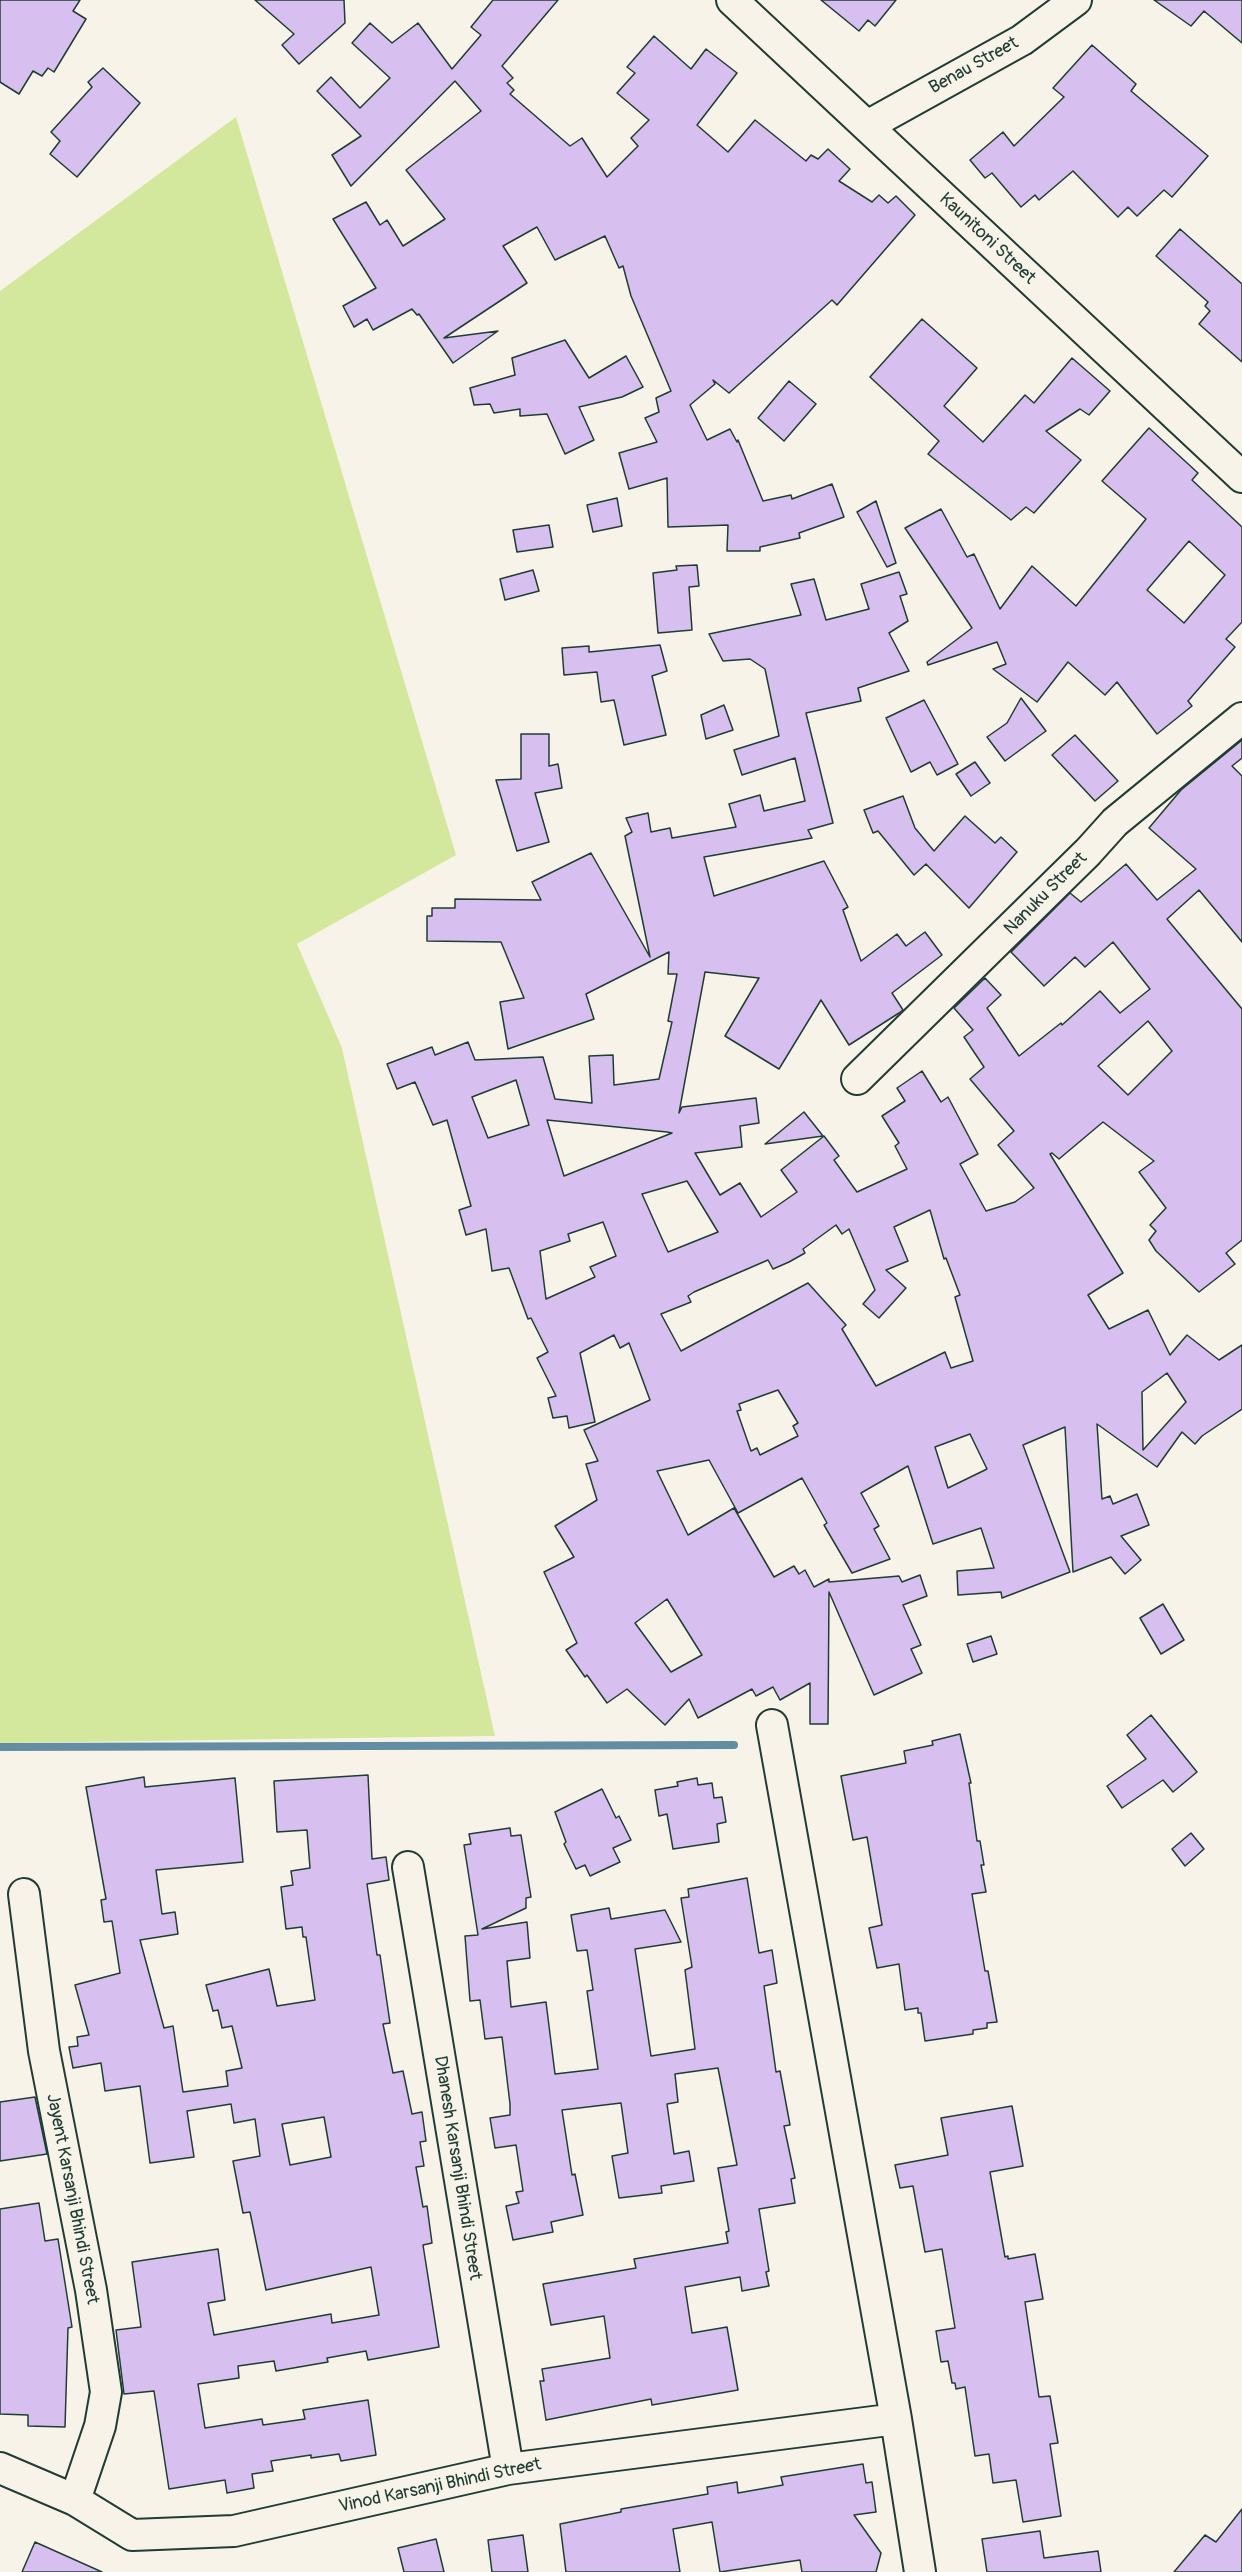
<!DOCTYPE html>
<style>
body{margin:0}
canvas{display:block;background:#f7f3e8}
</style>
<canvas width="1242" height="2572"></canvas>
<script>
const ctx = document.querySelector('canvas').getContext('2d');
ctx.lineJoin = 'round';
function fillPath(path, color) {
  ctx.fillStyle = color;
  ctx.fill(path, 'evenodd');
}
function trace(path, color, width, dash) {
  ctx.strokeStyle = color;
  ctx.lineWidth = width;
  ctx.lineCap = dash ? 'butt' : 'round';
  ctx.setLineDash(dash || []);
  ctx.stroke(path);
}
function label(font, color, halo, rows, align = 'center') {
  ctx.font = font + ' Pangolin,sans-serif';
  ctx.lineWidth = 6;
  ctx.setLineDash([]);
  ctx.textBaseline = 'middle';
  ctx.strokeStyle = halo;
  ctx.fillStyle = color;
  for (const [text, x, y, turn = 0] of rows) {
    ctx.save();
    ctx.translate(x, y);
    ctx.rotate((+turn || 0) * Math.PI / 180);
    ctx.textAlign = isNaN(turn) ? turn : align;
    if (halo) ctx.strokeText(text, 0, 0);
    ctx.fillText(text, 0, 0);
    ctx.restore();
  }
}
fillPath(new Path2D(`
 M236,117L456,855L297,944L342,1048L495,1736L0,1743V291Z`), '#d4e89d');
trace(new Path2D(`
 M0,1747L734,1745`), '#628da2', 8);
const building = new Path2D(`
 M0,0H80L73,11L86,19L54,72L48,68L42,76L33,71L19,94L0,82Z
 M255,0H344L345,23L299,64L282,45L294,34Z
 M493,0H558L502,66L513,78L507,83L514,90L510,94L570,146L582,138L607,177L638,146L631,138L649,120L617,93L635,73L627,67L654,36L691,69L706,49L737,73L697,125L728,152L755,120L806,161L811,155L818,159L828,149L850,169L839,181L872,202L879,195L888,203L896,196L915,215L837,305L832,300L729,393L713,380L715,384L690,405L707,440L730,429L737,442L738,440L763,501L791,495L792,499L832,484L844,517L799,533L800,538L760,547V551H727L728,525L668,527L667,478L629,489L619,453L657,442L645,418L659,412L656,398L671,391L631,296L623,266L619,268L605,236L555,260L537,227L503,246L527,283L444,338L498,331L453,363L419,314L417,315L412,309L373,330L367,319L354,327L343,306L376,288L333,219L366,202L380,225L387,220L403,246L445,219L406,170L481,111L455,81L351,186L332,155L361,136L317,91L331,77L360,108L390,78L352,43L370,23L392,43L418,23L452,69L481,35L471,27Z
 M821,0H896L875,26L868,20L859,31Z
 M1154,0H1242V43L1204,11L1191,26Z
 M1092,45L1136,84L1131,91L1208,156L1172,197L1164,190L1137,216L1128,207L1118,217L1073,171L1039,200L1035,195L1021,207L992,173L985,178L970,160L1003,132L1014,146L1064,97L1053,88Z
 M103,68L140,103L77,177L50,154L60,141L51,132L92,87L88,82Z
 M1180,229L1242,284V362L1199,324L1210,311L1205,306L1208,302L1156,256Z
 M922,319L977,368L944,406L983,442L1025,395L1034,403L1072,358L1110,391L1089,415L1080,409L1046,431L1081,460L1034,513L1026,507L1011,520L928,454L939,441L870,377Z
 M565,340L589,378L626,356L643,387L622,397L579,407L594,440L565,454L547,414L520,416V409L494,413L490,404L474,405L470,388L515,375L512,358Z
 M789,381L816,404L784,441L758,418Z
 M1149,428L1198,473L1192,480L1242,527V622L1226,639L1235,647L1188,701L1192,706L1157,734L1117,682L1105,695L1068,662L1037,702L993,669L1006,664L997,642L928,665L927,662L972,628L905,528L941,509L967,557L974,554L1000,609L1032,566L1076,606L1146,519L1102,481ZM1189,541L1225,575L1184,623L1147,590Z
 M617,498L622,526L593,532L587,505Z
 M876,501L896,563L887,567L857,512Z
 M549,525L553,547L517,552L513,530Z
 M697,565L699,586L689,587L692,630L658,633L653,573L677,570L676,566Z
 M533,570L539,591L505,600L500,579Z
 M899,572L907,594L900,596L908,621L889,633L909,671L858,688L861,701L806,713L833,823L808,830L812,838L704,857L714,896L824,861L848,907L843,910L861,961L897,934L906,946L925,932L942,955L892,993L903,1010L899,1013L849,1045L821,1000L779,1069L725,1036L759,978L705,972L679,1113L682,1107L756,1098L759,1123L740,1126L742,1147L695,1153L720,1195L740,1183L761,1217L797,1192L781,1170L824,1136L839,1156L834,1160L857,1192L907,1169L895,1146L899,1143L882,1116L905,1101L897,1088L922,1071L941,1102L948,1097L978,1154L960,1164L986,1211L1015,1202L1034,1188L998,1145L1014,1131L970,1079L984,1067L964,1037L973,1030L954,1008L985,978L1001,995L987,1008L1019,1056L1061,1023L1062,1025L1100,991L1120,1013L1150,989L1113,942L1085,967L1075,957L1044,986L1011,952L1070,893L1081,902L1126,864L1157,900L1196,869L1149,828L1181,790L1242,740V758L1232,766L1242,776V942L1199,890L1167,919L1242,1009V1240L1226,1253L1235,1264L1199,1292L1156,1251L1149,1240L1156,1231L1150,1225L1166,1208L1139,1172L1154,1161L1103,1122L1059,1159L1052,1153L1050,1154L1123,1273L1088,1295L1109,1329L1148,1310L1170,1355L1187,1335L1219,1360L1242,1345V1409L1202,1436L1195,1444L1182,1432L1157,1467L1097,1424L1102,1499L1110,1496L1113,1504L1137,1494L1149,1525L1121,1536L1141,1560L1125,1574L1111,1557L1073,1572L1065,1427L1023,1445L1070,1572L1002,1598L1001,1592L958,1595L957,1571L994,1568L981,1528L933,1544L908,1466L861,1493L879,1526L874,1529L890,1559L852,1573L824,1525L827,1523L802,1478L738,1513L709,1460L657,1471L688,1535L734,1508L774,1577L794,1566L799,1574L805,1570L814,1587L829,1579V1582L899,1576L902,1582L920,1575L927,1596L903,1605L921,1645L911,1649L922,1673L874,1695L829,1592L828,1724H810V1683L780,1700L773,1687L756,1696L752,1689L698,1718L689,1699L665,1725L627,1689L607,1703L587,1675L585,1677L566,1650L577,1643L544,1572L574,1557L555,1526L597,1500L586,1464L598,1461L584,1430L650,1400L629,1343L620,1348L614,1335L580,1353L595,1422L569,1428L567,1416L553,1418L548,1398L556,1396L537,1358L548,1352L531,1318L528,1319L509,1268L492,1271L486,1229L466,1235L459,1210L471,1206L447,1120L433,1125L415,1082L397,1089L387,1064L432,1047L435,1055L468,1042L475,1060L543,1057L555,1099L592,1103L589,1056L613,1055L614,1085L659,1079L672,1022L668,1021L677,974H668L669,952L586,994L594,1019L508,1049L500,1002L524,998L501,942L427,941V916H432V908H455V899L541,900L532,882L591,853L650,957L625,836L632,832L626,818L648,813L651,832L670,828L672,838L736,827L729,804L760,795L764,811L805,801L795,758L742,775L734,750L779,736L765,669L750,659L723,661L709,634L801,615L791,584L814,579L826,620L869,609L861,584ZM1148,1021L1172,1051L1128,1095L1098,1066ZM516,1080L529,1125L488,1138L472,1097ZM547,1120L667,1132L672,1133L564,1176ZM687,1181L718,1232L668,1252L642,1194ZM930,1210L944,1259L946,1258L960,1295L955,1297L973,1361L951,1368L945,1352L876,1386L842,1329L846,1325L808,1283L681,1351L661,1314L691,1302L688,1296L694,1292L768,1260L773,1269L789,1262L805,1253L803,1249L836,1225L842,1234L849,1229L875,1290L863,1304L879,1318L906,1288L886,1270L908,1261L894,1227ZM603,1222L616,1256L590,1267L595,1277L546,1299L540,1251L570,1241L568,1234ZM1167,1373L1186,1402L1143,1450L1142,1392ZM778,1390L798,1423L793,1426L798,1436L760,1455L757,1448L751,1451L737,1411L741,1410L739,1404ZM970,1434L987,1469L948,1488L935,1447ZM667,1599L702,1655L671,1672L635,1623Z
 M660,645L667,671L652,676L666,735L624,745L614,700L601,702L597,672L564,675L562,648L589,646V652Z
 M1021,698L1046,731L1005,761L987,737L1007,723Z
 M924,700L958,764L937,775L930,762L911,772L886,718Z
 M724,705L733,730L706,739L701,715Z
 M521,734H549V766L558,764L562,788L535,793L549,842L517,851L496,780L521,779Z
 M1075,735L1118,781L1095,801L1052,755Z
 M975,762L990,783L971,796L956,774Z
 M903,796L915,828L934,851L965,816L995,843L1001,837L1017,852L969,908L926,864L914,875L878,831L873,833L864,810Z
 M804,1112L823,1136L765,1144Z
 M1163,1604L1184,1640L1161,1654L1140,1618Z
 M991,1636L997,1654L973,1662L967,1644Z
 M1151,1715L1197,1772L1173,1792L1163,1780L1122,1808L1107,1786L1146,1759L1127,1735Z
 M960,1734L971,1783H969L977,1841H980L984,1865H981L986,1892L972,1894L985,1971H988L997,2022L987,2023V2028L973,2030V2034L925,2041L921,2013H918V2008L905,2010L899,1964L877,1968L869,1928L882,1925L867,1837L853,1840L841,1776L906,1763L904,1751L933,1745L932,1741Z
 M368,1775L372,1859L386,1857L389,1880L367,1884L377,1955H380L390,2023L383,2024L393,2073L403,2071L412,2114L422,2112L426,2141L420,2142L424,2166L416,2167L423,2207L427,2206L432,2243L423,2245L439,2347L368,2360L366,2351L327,2358L328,2362L276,2371L274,2361L238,2366L239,2378L198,2384L205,2428L262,2419L263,2425L305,2419L303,2410L368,2400L376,2455L341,2461L339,2454L311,2458V2455L271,2461L273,2471L252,2474L254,2488L227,2493L225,2480L169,2489L154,2391L124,2394L116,2330L141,2327L132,2262L218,2249L225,2300L208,2303L214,2335L331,2314L332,2323L379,2315L371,2267L266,2290L250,2212L243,2213L233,2161L260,2156L255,2119L234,2123L231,2104L187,2111L194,2157L150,2163L140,2086L105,2091L101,2063L73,2068L69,2047L78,2046L77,2037L89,2035L75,1985L120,1973L112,1921L104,1922L101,1900L106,1899L86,1787L144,1777L145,1787L235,1778L243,1862L156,1870L162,1914L175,1912L178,1934L140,1940L164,2028L173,2026L183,2092L228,2086L226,2071L242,2068L232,2026L222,2028L218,2010L213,2011L206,1985L269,1969L277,2006L315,2000L306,1937H303L302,1927L286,1929L281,1887L293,1885L291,1871L310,1868L307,1830L277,1832L274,1781ZM324,2117L331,2157L290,2165L282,2124Z
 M697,1778L698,1785L712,1783L714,1798L722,1797L726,1822L717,1824L719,1842L673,1849L667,1814L659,1816L655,1790L678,1786L677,1782Z
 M602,1789L616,1818L619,1816L631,1840L613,1848L620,1862L590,1876L585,1865L576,1869L564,1844L566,1842L555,1812Z
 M510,1828L511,1836L521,1835L531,1897L526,1898V1908L482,1929L527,1922L530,1958L507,1961L511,2007L546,2002L555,2074L598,2069L587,1991L593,1990L587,1950L577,1951L571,1915L609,1908L611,1919L665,1910L681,1942L635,1949L651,2056L695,2049L685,1970L692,1967L681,1898L689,1897L688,1889L747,1878L759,1953L772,1950L777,1983L764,1986L776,2072L780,2071L790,2125L784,2126L795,2178L791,2179L795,2203L759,2209L769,2271L766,2272L769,2286L742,2291L740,2277L685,2287L692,2333L727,2327L738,2390L652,2405L651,2399L546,2420L540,2381H544L542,2369L610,2358L604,2316L551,2325L543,2284L636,2268L634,2259L728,2243L726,2232L729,2231L718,2168L737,2165L718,2068L675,2074L678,2102L667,2104L674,2154L689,2151L694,2181L661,2186L662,2193L619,2198L612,2156L628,2153L621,2103L562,2110L572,2175L575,2174L583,2215L551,2222L553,2232L513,2240L506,2206L519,2203L516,2192L523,2191L516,2145L495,2148L490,2118L510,2115V2104L502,2037L485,2039L480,2000L470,2001L465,1936L478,1935L464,1845L471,1844L469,1834Z
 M1191,1833L1204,1849L1185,1866L1172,1849Z
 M35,2097L47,2154L0,2161V2102Z
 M1012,2106L1023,2166L990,2172L1005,2257L1008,2256V2259L1035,2254L1043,2299L1025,2302L1039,2397L1050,2396L1058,2443L1050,2444L1061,2516L1023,2522L1016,2480L993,2483L989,2454L975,2456L965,2387L956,2389L955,2383H952L948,2361L941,2362L936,2331L955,2328L942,2249L925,2252L913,2186L900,2188L895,2165L948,2155L941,2118Z
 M39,2203L45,2241L58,2239L72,2327L68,2328L65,2427L28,2426V2415L0,2414V2209Z
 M863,2464L866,2483L872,2482L876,2512L854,2515L881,2553L876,2572H802L800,2560L720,2572L712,2522L673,2529L680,2572H566L560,2524L621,2512V2509L708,2494L707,2487L737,2482L738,2493L783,2485L781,2477Z
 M1242,2509V2572H1174L1205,2535L1216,2542Z
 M1040,2531L1044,2558L1098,2551L1101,2572H987L982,2539Z
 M523,2535L528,2572H492L488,2540Z
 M436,2539L444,2572H404L398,2548Z
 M35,2542L102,2572H22Z`);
fillPath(building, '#d7c0f0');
trace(building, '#1f3d34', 1.5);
const minor = new Path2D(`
 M732,0L1242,477
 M867,126L1022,40L1076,0
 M857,1079L1088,852L1115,822L1242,718
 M772,1725L896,2419L920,2572
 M408,1867L508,2469
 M24,1894L44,2051L91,2290L106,2392L100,2426L75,2500
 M0,2468L75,2500L132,2535L234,2531L508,2469L896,2419`);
trace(minor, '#1f3d34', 34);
trace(minor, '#f7f3e8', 30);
label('18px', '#1f3d34', '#f7f3e8', [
 ["Benau Street",974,66,-29],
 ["Kaunitoni Street",987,239,43],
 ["Nanuku Street",1046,894,-45],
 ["Dhanesh Karsanji Bhindi Street",457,2168,81],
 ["Jayent Karsanji Bhindi Street",72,2199,79],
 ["Vinod Karsanji Bhindi Street",440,2486,-12]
]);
</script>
